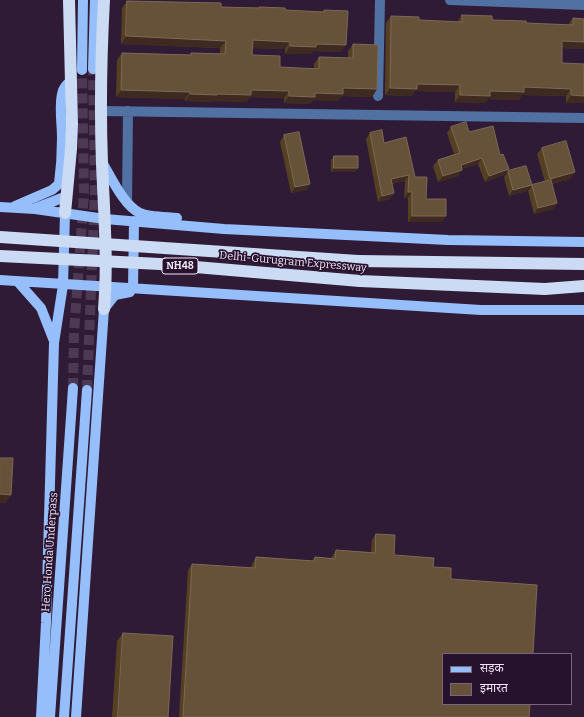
<!DOCTYPE html>
<meta charset="utf-8">
<style>
body{margin:0}
#map{position:relative;width:584px;height:717px;overflow:hidden;background:#301b37;font-family:Bitter,"Noto Sans Devanagari",serif}
canvas{display:block}
.legend{position:absolute;left:442px;top:653px;width:130px;height:52px;box-sizing:border-box;background:#26122d;border:1px solid #78667e;margin:0;padding:5px 7px;list-style:none;font-size:12px;color:#f2e4f7}
.legend li{display:flex;align-items:center;gap:8px;height:20px}
.legend b{width:20px;border:1px solid #78667e}
</style>
<div id="map">
<canvas width="584" height="717"></canvas>
<ul class="legend">
<li><b style="height:5px;background:#95befa"></b>सड़क</li>
<li><b style="height:11px;background:#665239"></b>इमारत</li>
</ul>
</div>
<script>
const ctx = document.querySelector('canvas').getContext('2d');
ctx.lineJoin = 'round';
function trace(path, color, width, dash) {
  ctx.strokeStyle = color;
  ctx.lineWidth = width;
  ctx.lineCap = dash ? 'butt' : 'round';
  ctx.setLineDash(dash || []);
  ctx.stroke(path);
}
function fillPath(path, color) {
  ctx.fillStyle = color;
  ctx.fill(path, 'evenodd');
}
function label(font, color, halo, rows, align = 'center') {
  ctx.font = font + ' Bitter,serif';
  ctx.lineWidth = 3.5;
  ctx.setLineDash([]);
  ctx.textBaseline = 'middle';
  ctx.strokeStyle = halo;
  ctx.fillStyle = color;
  for (const [text, x, y, turn = 0] of rows) {
    ctx.save();
    ctx.translate(x, y);
    ctx.rotate((+turn || 0) * Math.PI / 180);
    ctx.textAlign = isNaN(turn) ? turn : align;
    if (halo) ctx.strokeText(text, 0, 0);
    ctx.fillText(text, 0, 0);
    ctx.restore();
  }
}
trace(new Path2D(`
 M73,388L74,333L84,193L82,70
 M87,390L95,191L93,69`), '#4d3954', 10, [10, 5]);
trace(new Path2D(`
 M450,0L584,5
 M378,96L380,0
 M102,111L584,118
 M127,202L128,111`), '#5071a1', 10);
trace(new Path2D(`
 M93,69L95,0
 M82,70L83,0
 M102,162C111,177 124,206 140,213C148,217 168,217 177,218
 M15,206L52,190L59,184C61,169 62,153 62,138C62,123 59,108 62,94C63,88 66,85 71,81
 M0,207L35,209L105,219L224,229L448,240L584,242
 M36,208L67,196
 M0,280L481,310H584
 M18,282L41,308L54,341
 M133,289L134,221
 M41,717L46,623L54,343L63,285L65,213
 M50,717L73,388
 M64,717L87,390
 M76,717L104,309L115,295L130,292`), '#95befa', 10);
trace(new Path2D(`
 M104,0C101,54 100,109 102,164C104,212 108,261 104,309
 M65,213L71,149L72,124L69,0
 M358,261L584,264
 M360,281L545,289L584,286`), '#cbdbf4', 12);
trace(new Path2D(`
 M0,237L358,261
 M0,256L160,264L360,281`), '#cbdbf4', 12);
fillPath(new Path2D(`
 M127,1L221,7L258,8L259,7L285,10L323,12L324,10L341,52L313,51L311,54H285V49L252,48V55L280,67L314,69V64L319,57L348,58V51L353,44L377,89L372,97L342,96L338,101L313,100L310,104L284,103V98L250,97L246,102L213,101L212,102L185,101V99L116,97L117,60L122,53L190,55L191,53L220,54V48L121,44L122,8Z
 M462,15L492,20L526,23L568,25L573,18L584,19V49L562,48V63L584,103H566V96L522,95L519,100L488,99L485,103L455,102V92L415,91L412,96L385,95L386,23L391,16L419,20L457,22Z
 M451,127L469,132L504,175L485,182L478,164L462,169L458,176L438,182L433,166L438,160L454,154L447,133Z
 M370,133L384,143L415,177L426,199L446,216L441,222H408V198H404L405,181L392,184L394,193L390,199L378,202L366,139Z
 M284,135L310,184L306,190L291,193L280,142Z
 M542,148L575,172L570,179L552,184L557,203L553,209L534,214L528,191L532,185L545,182L537,154Z
 M334,156L358,168L355,172H331V160Z
 M508,171L527,191L509,196L504,177Z
 M376,534L394,555L433,567L451,579L529,717H179L188,570L192,564L251,568L252,564L256,557L312,561L315,557L331,558L332,556L336,550L371,552L372,540Z
 M123,633L168,717H112L117,641Z`), '#554022');
fillPath(new Path2D(`
 M126,36L226,41L220,48L121,44Z
 M253,40L290,42L285,49L247,48Z
 M562,41L584,42V49L557,48Z
 M316,44L346,45L341,52L313,51L311,54H285L290,46Z
 M417,84L460,85L455,92L415,91L412,96L385,95L390,88Z
 M524,87L571,89L566,96L522,95L519,100L488,99L485,103L455,102L460,95Z
 M343,88L377,89L372,97L342,96L338,101L313,100L310,104L284,103L289,96Z
 M121,90L190,92L185,99L116,97Z
 M251,90L289,91L284,98L250,97L246,102L213,101L212,102L185,101L190,94H217Z
 M571,95L584,96V103H566Z
 M482,158L478,164L456,171L461,165Z
 M334,168H358L355,172H331Z
 M509,169L504,175L485,182L489,176Z
 M462,170L458,176L438,182L443,176Z
 M575,172L570,179L546,185L550,179Z
 M409,175L405,181L387,185L391,179Z
 M310,184L306,190L291,193L295,187Z
 M532,185L527,191L509,196L513,190Z
 M408,192H412L408,198H404Z
 M394,193L390,199L378,202L382,196Z
 M557,203L553,209L534,214L538,208Z
 M412,216H446L441,222H408Z
 M0,494L11,495L6,503H0Z`), '#3f2a21');
const building = new Path2D(`
 M127,1L221,3V7L259,8V7L285,8V10L324,12V10L348,11L346,45L316,44V47L290,46V42L253,40L252,55L280,56V67L319,69V57L353,58V44L378,45L377,89L343,88V94L315,93V97L289,96V91L251,90V95L217,94V95L190,94V92L121,90L122,53L191,55V53L225,54L226,41L126,36Z
 M462,15L492,16V20L526,21V23L573,25V18L584,19V42L562,41V63L584,64V96L571,95V89L524,87V92L490,91V96L460,95V85L417,84V89L390,88L391,16L419,17V20L462,22Z
 M466,122L469,132L493,126L500,155L503,154L509,169L489,176L482,158L461,165L462,170L443,176L438,160L460,153L451,127Z
 M382,130L384,143L406,137L415,177H427L426,199H446V216H412V192H408L409,175L391,179L394,193L382,196L370,133Z
 M299,132L310,184L295,187L284,135Z
 M566,141L575,172L550,179L542,148Z
 M334,156H358V168H334Z
 M526,166L532,185L513,190L508,171Z
 M551,180L557,203L538,208L532,185Z
 M0,458H13L11,495L0,494Z
 M376,534L395,535L394,555L434,558L433,567L451,568V579L537,585L533,654H443V704H530L529,717H183L192,564L255,568L256,557L314,561L315,557L335,559L336,550L375,553Z
 M123,633L173,636L168,717H118Z`);
fillPath(building, '#665239');
trace(building, '#7c6957', 1);
for (const [x, y, w] of [
 [180,266,36]
]) {
  const box = new Path2D();
  box.roundRect(x - w / 2, y - 8, w, 16, 3);
  ctx.fillStyle = '#26122d';
  ctx.fill(box);
  trace(box, '#f2e4f7', 1);
}
label('bold 10px', '#f2e4f7', null, [
 ["NH48",180,266]
]);
label('11px', '#f2e4f7', '#26122d', [
 ["Delhi-Gurugram Expressway",293,262,5],
 ["Hero Honda Underpass",50,552,-86]
]);
</script>
